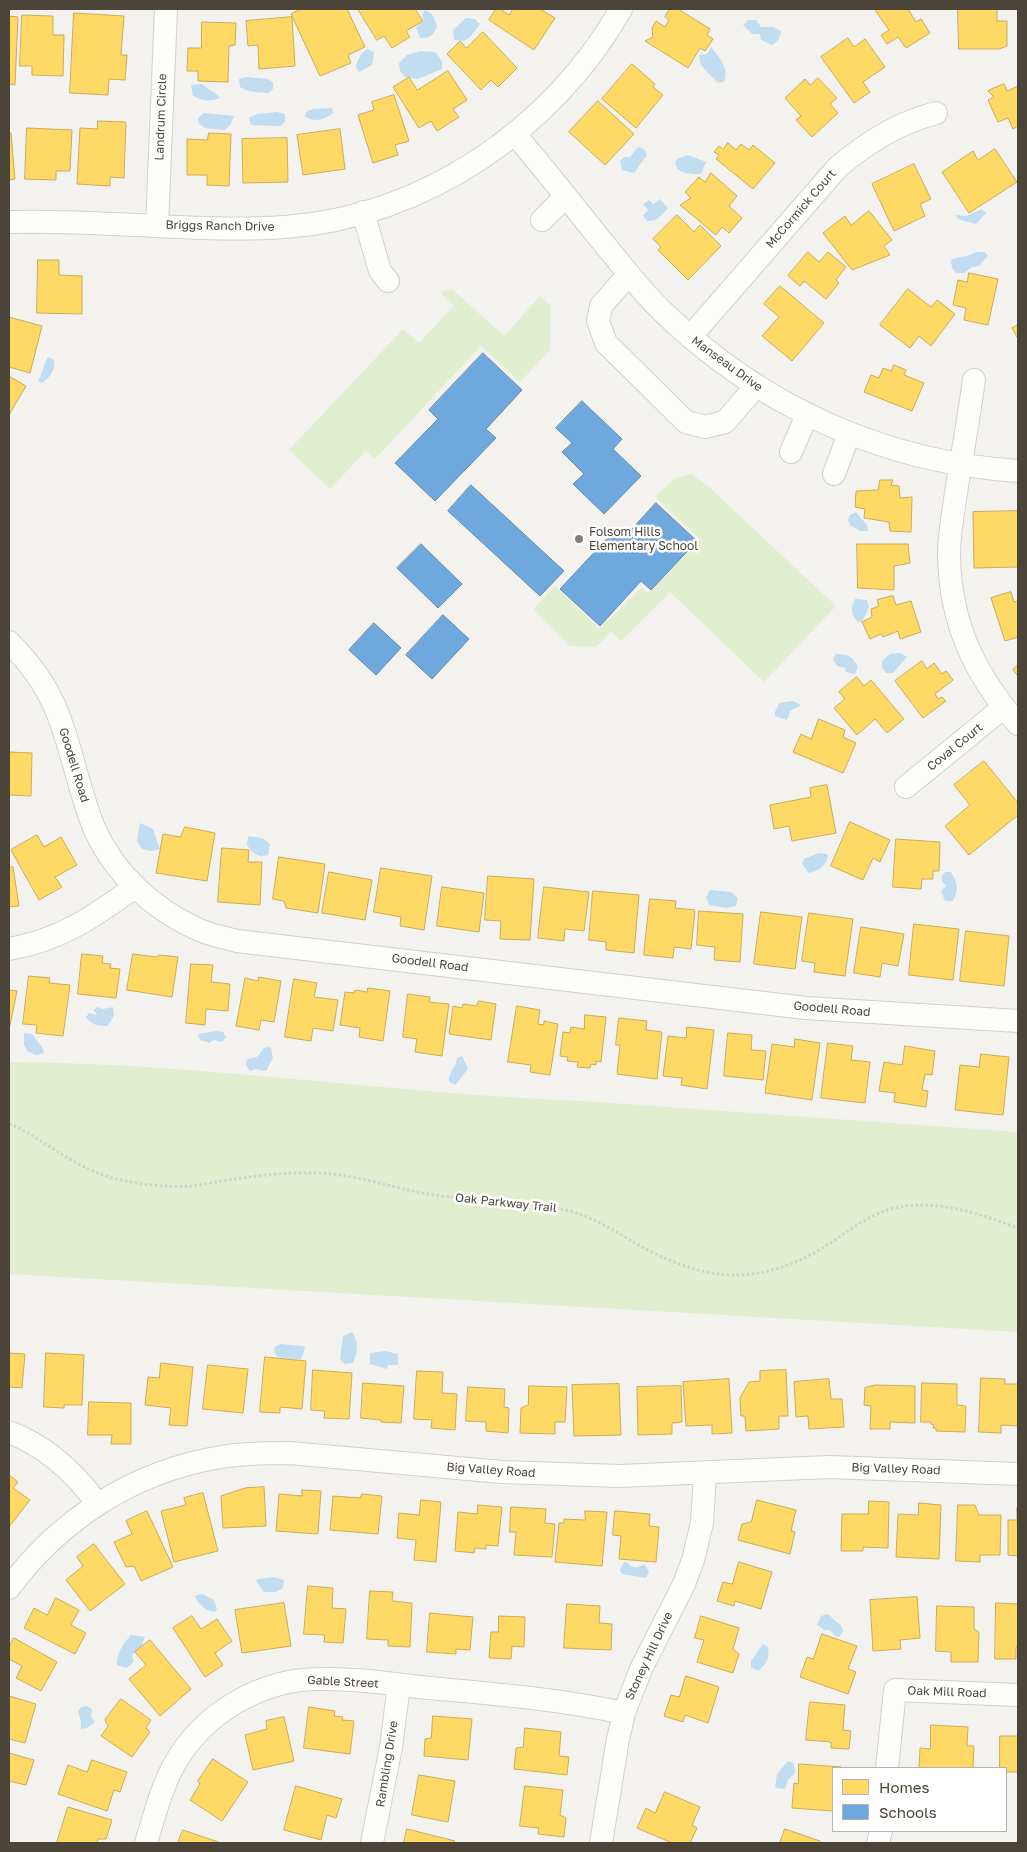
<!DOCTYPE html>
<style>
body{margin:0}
#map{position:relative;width:1027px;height:1852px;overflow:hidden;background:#f4f2ee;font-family:"Golos Text",sans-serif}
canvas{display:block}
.frame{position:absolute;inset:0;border:10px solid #4b4439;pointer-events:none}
.legend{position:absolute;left:832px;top:1767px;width:175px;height:65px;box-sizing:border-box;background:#fff;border:1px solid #b7b4b0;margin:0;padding:6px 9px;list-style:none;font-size:15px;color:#4b4439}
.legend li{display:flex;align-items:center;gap:10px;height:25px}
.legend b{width:25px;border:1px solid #b7b4b0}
</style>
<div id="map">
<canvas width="1027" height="1852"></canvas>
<div class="frame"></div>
<ul class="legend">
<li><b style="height:14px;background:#ffd966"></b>Homes</li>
<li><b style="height:14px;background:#6fa8dc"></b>Schools</li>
</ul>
</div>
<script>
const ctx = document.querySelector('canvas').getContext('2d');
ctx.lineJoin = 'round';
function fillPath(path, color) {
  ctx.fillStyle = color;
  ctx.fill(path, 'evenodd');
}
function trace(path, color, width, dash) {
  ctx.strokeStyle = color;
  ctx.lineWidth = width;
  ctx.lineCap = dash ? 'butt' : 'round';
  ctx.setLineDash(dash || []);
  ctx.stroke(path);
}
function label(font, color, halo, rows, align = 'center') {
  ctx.font = font + ' "Golos Text",sans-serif';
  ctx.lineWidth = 5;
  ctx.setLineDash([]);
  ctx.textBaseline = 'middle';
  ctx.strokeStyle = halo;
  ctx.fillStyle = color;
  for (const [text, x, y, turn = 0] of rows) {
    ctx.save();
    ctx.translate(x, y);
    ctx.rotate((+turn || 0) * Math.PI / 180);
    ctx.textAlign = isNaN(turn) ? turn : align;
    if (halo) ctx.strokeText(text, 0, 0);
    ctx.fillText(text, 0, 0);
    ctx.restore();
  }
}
fillPath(new Path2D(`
 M452,289L504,336L540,296L551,306L550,350L520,382L481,346L375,459L366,451L330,489L289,450L403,329L419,343L454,306L440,292Z
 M692,474L711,489L836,606L764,682L670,592L621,641L611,632L596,647L570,646L533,609L555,586L599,629L641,588L648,593L700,539L655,497L675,478Z
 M9,1062C201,1063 392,1094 584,1101L1018,1132V1332L9,1274Z`), '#e1eecf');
fillPath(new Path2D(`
 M425,10L432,14L437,26C434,35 430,38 420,38L416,27L424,21L422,15Z
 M466,18L475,19L480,24L470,37L464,41L454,40L453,30Z
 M748,20H756L761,27H773L781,31C780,38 778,42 772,45L761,40L760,34H752L743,25Z
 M711,47C719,57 730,69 724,82L718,83L704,69L700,63L699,55L707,54Z
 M367,49L374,52L372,65L359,72L356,67C358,59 360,54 367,49Z
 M421,51L435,52L442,61V69L418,79L405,77L400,71L399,63L407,55Z
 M246,77L268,79L273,82V89L269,93C258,92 250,93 240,87L239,79Z
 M202,84C208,90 215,91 220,98C210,102 203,101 193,96L191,85Z
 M332,108L333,113C325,120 313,123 305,116L306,112L313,109Z
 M277,112L285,114V122L280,126L251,125L249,118L257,114Z
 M204,113L234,116L230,125L225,130L205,128L199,124L198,118Z
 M638,147C643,147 645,150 647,155L634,173L622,170L620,161L624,157H630Z
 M688,155L706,162L701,174C691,174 677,175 675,162L679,158Z
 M660,199L668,208C662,215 657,222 647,221L643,216L648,210L643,204L649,200L653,204Z
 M982,209L986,213L976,224L958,219L955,215L966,216Z
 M976,252H985L988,256L979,266L972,267L964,273H956L952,268L951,260C960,256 968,257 976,252Z
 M48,357L54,360C55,371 51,376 42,383L38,381C43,373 43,365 48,357Z
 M856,512L867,525L868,531H860L850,525L848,520L850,515Z
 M855,599L867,600L869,607L862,622H858C850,614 851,608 855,599Z
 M900,653L907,657L893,673H886L882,668V661L890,654Z
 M836,654C848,654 853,657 858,667L855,674L846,672L845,668L837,666L833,659Z
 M793,701L801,705L790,711L787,720L775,716V712L779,703Z
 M140,823L153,829L160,849L151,851L142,849L137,841Z
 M248,836L262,838L270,844L268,855C257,858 254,854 247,845Z
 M819,853L827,854L828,857C825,866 819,871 809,873L802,864L804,859Z
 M945,872H951C958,883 959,889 953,901H945L941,891L946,886L942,881V875Z
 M710,890L731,892L738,898L736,906L726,908L709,905L706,897Z
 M97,1007L103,1009L113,1007L114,1016L107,1026C97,1026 92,1025 86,1017L89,1013L97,1015L94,1010Z
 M216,1031L223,1032L226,1037L222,1042L214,1040L209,1043L200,1040L198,1034Z
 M24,1033L32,1034L42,1047L44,1053L37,1055L28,1052L24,1045Z
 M267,1047L271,1048L273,1058L266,1071L255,1069L250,1071L246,1065L247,1059L257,1057L264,1048Z
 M462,1056L468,1069L455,1085L449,1082C448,1072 455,1070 457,1058Z
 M352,1332C359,1342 358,1352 353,1363L345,1364L340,1359L343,1336Z
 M280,1344L303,1346L305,1348L301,1360L277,1357L274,1351L275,1347Z
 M385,1351L398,1354V1365H388L387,1369L370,1364V1353Z
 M624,1562L629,1563V1565C635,1568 639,1568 644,1564L649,1571L646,1578L622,1574L620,1570Z
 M274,1577L284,1580L283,1588L275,1592H264L256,1581L258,1579Z
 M202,1594L214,1600L217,1609L215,1612C205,1611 199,1605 195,1596Z
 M827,1614C833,1617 835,1622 841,1625L843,1631L839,1637L834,1635L830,1630H824L817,1625L821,1616Z
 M131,1635L145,1637L141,1647L132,1655L134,1662L126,1668L117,1665C117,1652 122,1645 131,1635Z
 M763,1644L768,1647C770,1658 766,1665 758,1671L751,1667V1661Z
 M87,1706L92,1709L91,1717L95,1722L87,1728L81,1729V1722L78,1712L81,1707Z
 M788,1761L794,1764L795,1773L788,1780L785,1789L775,1788L777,1774Z`), '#c0ddf1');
const homes = new Path2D(`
 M302,9H347L365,47L348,55L351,63L320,76L291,14Z
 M358,9H415L423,21L406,31L410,37L392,48L384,36L377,40Z
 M496,9H500L509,15L513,9H540L555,18L534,50L489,20Z
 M670,9H678L710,29L707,35L713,39L705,51L700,48L688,68L645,41L653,37L652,28L656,21L665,27L669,20L665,17Z
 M877,9H908L916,22L921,19L930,33L906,48L898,37L887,44L881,35L889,30L875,10Z
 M958,9H997V21H1007V46L999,49H959Z
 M74,13L124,16L121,55H127L125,80L109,79L108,95L70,93Z
 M22,15L53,16V35H64L63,76L32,75V66H20Z
 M9,16L18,17L15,85L9,84Z
 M292,17L295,66L259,69L258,45L248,46L246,21Z
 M202,22L236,23L235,45L229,46L228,82L198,81V71H187L188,48H201Z
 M483,32L517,68L498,87L491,80L481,90L447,54L460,41L466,48Z
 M848,38L854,47L865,39L885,67L863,82L870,92L854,103L821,57Z
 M632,64L655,84L653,87L663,95L636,128L602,99Z
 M448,71L467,100L453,109L459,117L437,131L431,121L419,128L393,87L409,77L417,90Z
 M818,78L837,98L830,104L838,113L812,137L796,120L801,116L785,98L805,79L810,85Z
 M1004,84L1007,91L1018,86V126L1013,129L1008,118L998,122L988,100L994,97L988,91Z
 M394,95L409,141L395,145L398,155L373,163L358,115L374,110L372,102Z
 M598,101L634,134L605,165L569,132Z
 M98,121L126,122L124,178L110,177V186L77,184L80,128L97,129Z
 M27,128L72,130L70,171H56V180L25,179Z
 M340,129L345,169L303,175L297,135Z
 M9,133H11L15,179L9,180Z
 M209,133L231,134L229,186L207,185V175H187V139L207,140Z
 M287,138L288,182L243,183L242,139Z
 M728,143L736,150L741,144L749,150L753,145L775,163L753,189L716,159L719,155L714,152L719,146L723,149Z
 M995,149L1017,182L969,213L942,172L973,151L978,160Z
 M914,164L931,199L920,204L925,216L894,231L872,184Z
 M711,173L737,196L729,206L742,218L729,233L722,227L716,235L680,205L691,198L685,192L699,177L705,182Z
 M869,211L892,240L884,246L890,255L852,270L823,233L845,216L851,225Z
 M677,215L694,232L700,225L721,246L688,280L658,250L661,247L653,239Z
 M808,252L819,262L828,252L846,267L836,280L839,283L826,299L804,281L800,286L788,276Z
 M38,260H59V275L82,276V314L37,313Z
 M969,273L998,279L988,325L964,320L966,308L953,305L958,280L967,282Z
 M780,286L824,323L792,361L762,336L779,317L764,304Z
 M908,289L931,307L937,300L955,314L931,346L919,336L910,348L880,325Z
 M9,317L42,326L30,373L9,367Z
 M1018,325V339L1012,328Z
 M894,365L906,370L904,375L924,383L912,411L864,392L871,375L879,378L883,368L891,371Z
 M9,376L26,386L9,415Z
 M880,480H893L891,485L899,486L900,498L912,497L911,532L890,531L889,522L864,518L865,509L855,507L856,491L878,490Z
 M1018,511V567L974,568L973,512Z
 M857,544H908L910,563L894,566V590L858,588Z
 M1011,592L1014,602L1018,601V637L1005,641L991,598Z
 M893,596L896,605L911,601L921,632L900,639L898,631L883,637L881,634L870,639L862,622L872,617L871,609L879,606L877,600Z
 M922,661L927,669L934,663L942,674L946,671L953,680L935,694L938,699L942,697L946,701L923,718L895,681Z
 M1018,665V676L1013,670Z
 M857,677L864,686L871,680L904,719L887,733L875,719L857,735L834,708L845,699L839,692Z
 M819,719L845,730L843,737L856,743L843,773L793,752L801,734L811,739Z
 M9,752L32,753L31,796L9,795Z
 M984,761L1018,803V815L969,855L945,826L970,805L954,785Z
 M827,785L836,833L792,841L789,826L774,829L770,805L811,797L810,788Z
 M850,822L890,840L880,862L873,858L863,880L831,866Z
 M185,827L215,833L207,881L156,873L163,834L180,837Z
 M37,835L44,847L61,837L77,865L55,877L62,887L39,900L11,850Z
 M896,839L940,842L939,871H933V879H922L921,889L893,887Z
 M222,848L249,850L248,862H262L260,905L218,902Z
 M279,857L325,864L318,913L286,908L284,901L273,899Z
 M13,867L19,906L9,907V868Z
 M381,868L432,876L424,930L400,926L401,917L374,912Z
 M329,872L372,880L365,920L322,913Z
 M488,876L534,879L530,940L500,939L501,921L485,920Z
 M442,887L484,893L479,932L437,926Z
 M544,887L589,892L584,931L565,929L564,941L538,938Z
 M593,891L639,895L634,953L606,950V942L589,940Z
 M650,899L676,901L675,908L695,910L691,949L674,947L673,958L644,955Z
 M699,911L743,914L740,962L714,960L715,947L697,945Z
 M761,912L802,917L795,969L754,964Z
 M809,913L853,919L845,976L814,972L815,963L802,961Z
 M914,924L959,929L953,980L909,975Z
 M861,927L904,934L898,966L882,963L880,977L854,973Z
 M966,931L1009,936L1004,986L960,981Z
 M82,954L103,956L102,963L111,964L110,968L120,969L116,998L78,994Z
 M133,954L157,957L159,955L178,957L172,997L127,990Z
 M191,964L213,965L211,982L230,984L228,1011L206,1009L205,1025L186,1023Z
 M29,976L50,978L49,983L70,985L63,1036L36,1033L37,1025L23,1024Z
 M259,977L281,981L274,1022L261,1020L259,1030L236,1026L245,978L258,981Z
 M294,979L317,983L314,997L338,1000L333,1031L313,1028L311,1041L285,1037Z
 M368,988L390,991L383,1041L359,1037L360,1028L340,1025L345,992L354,993L355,990L367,992Z
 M9,990L17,991L9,1030Z
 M408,994L430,997L429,1002L449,1004L442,1056L415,1052L417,1039L403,1037Z
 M479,1001L496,1004L491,1040L449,1034L453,1006L462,1008L463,1004L476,1006Z
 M517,1006L540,1010L538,1024L544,1025V1021L558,1024L550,1075L530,1072L531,1065L508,1062Z
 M585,1015L606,1017L601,1062L596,1061V1065L591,1064L590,1068L577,1067L578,1062L567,1061L568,1057L560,1056L563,1032L570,1033L571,1027L584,1029Z
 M619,1018L647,1021L646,1030L662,1032L657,1079L617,1074L620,1045H616Z
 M687,1027L714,1030L707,1089L681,1085L682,1078L663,1076L668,1036L686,1038Z
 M728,1033L752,1035L751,1050L766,1051L763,1080L724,1076Z
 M795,1039L820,1043L812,1100L765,1093L772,1044L794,1047Z
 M828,1043L853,1046L851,1060L870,1062L865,1103L821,1098Z
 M905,1046L935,1051L932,1075L925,1074L922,1090L928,1091L926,1107L894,1102L895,1093L879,1091L884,1062L902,1065Z
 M981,1054L1009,1057L1003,1115L955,1110L960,1065L979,1067Z
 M9,1353L25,1354L22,1388L10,1387L9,1389Z
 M46,1353L84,1355L82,1405H64V1408L44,1407Z
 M265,1357L306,1361L302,1409L280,1407V1413L260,1412Z
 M161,1363L193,1367L187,1426L169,1425L171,1408L145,1405L148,1377L159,1378Z
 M208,1365L248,1369L243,1413L203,1409Z
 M313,1370L352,1373L349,1419L324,1418L325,1411L311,1410Z
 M786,1370L788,1416H779V1429L746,1431L745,1416H741L740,1398L749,1382L760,1381V1371Z
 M417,1371L443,1372L442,1393L457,1394L455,1430L431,1428L432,1420L414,1419Z
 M981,1378L1005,1379V1384H1018V1426L1001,1425V1433L979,1432Z
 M729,1379L732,1433L712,1434V1425L686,1426L683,1382Z
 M829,1379L831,1399H842L844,1427L809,1429L808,1416L796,1417L794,1382Z
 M363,1383L404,1386L401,1423L381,1422V1420L361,1418Z
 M922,1383L957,1384V1405L966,1406L965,1432L936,1431V1428H933L934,1425L931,1424V1422H921Z
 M619,1384L621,1435L574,1436L572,1385Z
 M875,1385L915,1386V1423L890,1422V1429H870L871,1406L864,1405L865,1388Z
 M529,1386L567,1387L565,1422H555V1434L520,1433L521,1408L528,1405Z
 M681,1386L682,1422L672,1423V1434L638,1435L637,1387Z
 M468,1387L505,1389L504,1407L509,1408L508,1433L486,1431V1422L466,1421Z
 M89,1402L131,1403V1444H111L112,1435H88Z
 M9,1475L18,1482L13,1488L30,1500L9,1527Z
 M264,1487L266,1526L223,1528L221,1496L245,1488Z
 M302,1490L321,1491L318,1534L276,1531L279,1494L302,1496Z
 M203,1493L218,1551L174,1562L161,1511L186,1505L184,1498Z
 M362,1494L382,1496L378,1534L330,1530L333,1496L360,1498Z
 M421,1500L441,1502L436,1562L414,1560L416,1540L397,1538L399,1513L419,1515Z
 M757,1500L796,1510L791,1531L795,1532L790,1554L738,1540L742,1524L751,1522Z
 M869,1501L889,1502L888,1548L863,1547V1551H841L842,1514H868Z
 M919,1503L941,1505L939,1559L896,1557L898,1514L918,1515Z
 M478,1505L502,1507L498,1546L486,1545V1549L475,1548L474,1553L455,1551L458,1512L477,1514Z
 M958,1505H975L979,1515H1001L1000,1555H980V1562L956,1561Z
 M511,1507L546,1509L545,1523L555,1524L552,1557L514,1555L516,1532H510Z
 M1017,1508L1018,1556L1008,1555V1520H1017Z
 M147,1511L173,1567L141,1581L134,1566L126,1567L114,1542L132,1534L126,1521Z
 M585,1511L607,1512L602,1566L555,1562L559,1523H564V1519L585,1520Z
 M615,1511L650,1514L649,1526L659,1527L656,1562L619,1559L621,1536L613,1535Z
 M94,1544L125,1584L90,1611L66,1580L83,1566L77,1557Z
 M739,1562L772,1572L761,1609L735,1601L734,1606L717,1601L723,1582L732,1584Z
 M308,1586L333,1588L332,1608L346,1609L343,1643L324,1642L325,1635L304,1634Z
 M370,1591L393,1592L392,1601L412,1603L410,1647L388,1646V1640L367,1639Z
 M917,1597L920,1638L900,1640L901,1649L873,1651L870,1600Z
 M56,1598L79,1610L71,1625L86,1633L75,1654L24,1628L34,1608L47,1615Z
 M284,1603L291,1646L242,1653L235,1610Z
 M996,1603L1018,1604V1647H1016V1659H995Z
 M567,1604L600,1606L599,1623L612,1624L611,1650L564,1648Z
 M937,1606L974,1607V1629L979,1632L978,1662H951V1652L936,1651Z
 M430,1613L473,1617L470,1650L456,1649V1654L427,1652Z
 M192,1616L201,1629L217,1619L232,1641L215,1653L223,1665L205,1677L173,1628Z
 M499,1616L525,1617L524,1647L512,1646L511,1659L489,1658L491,1632H498Z
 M701,1616L739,1628L733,1649L739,1654L733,1673L697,1662L704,1640L695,1638Z
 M822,1634L857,1646L848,1669L856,1672L848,1694L800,1677L807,1657L813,1659Z
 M14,1638L57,1662L41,1691L16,1678L22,1666L9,1659V1647Z
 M150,1640L191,1689L160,1716L129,1679L146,1665L135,1652Z
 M686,1676L719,1687L708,1723L685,1715L683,1722L664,1716L671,1695L679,1697Z
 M9,1696L36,1704L25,1743L9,1739Z
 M121,1699L151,1720L146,1728L150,1732L132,1757L101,1736L108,1726L105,1720Z
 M810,1702L845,1705L843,1730L851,1731L849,1749L831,1748V1742L806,1740Z
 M309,1707L335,1711L334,1716L343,1717L342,1720L354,1721L350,1754L304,1748Z
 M433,1716L472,1719L468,1760L424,1756L425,1739L431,1738Z
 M284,1717L294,1761L253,1770L245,1735L267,1729L266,1721Z
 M931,1725L968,1727L967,1746H974L973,1768H919L920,1748L930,1749Z
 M525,1728L561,1732L559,1756L569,1757L567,1775L514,1769L516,1748L523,1747Z
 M1000,1736H1018V1772H1006V1768H1000Z
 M9,1753L34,1760L26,1785L9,1781Z
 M213,1759L248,1782L222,1821L190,1800L200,1784L198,1781Z
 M92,1760L127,1772L120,1792L114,1790L107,1811L58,1794L68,1765L87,1772Z
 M799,1764L841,1767L833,1768V1811L792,1808L794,1783L798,1784Z
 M419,1775L455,1781L448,1822L412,1815Z
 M296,1786L342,1799L336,1818L327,1815L321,1840L284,1830Z
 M525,1786L563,1790L560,1815L566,1818L564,1837L538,1834L539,1828L520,1826Z
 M665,1792L700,1807L692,1825L697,1828L690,1843H672L637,1828L646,1808L655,1813Z
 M68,1807L112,1820L106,1839H98L97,1843H57Z
 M407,1829L455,1841L454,1843H404Z
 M785,1829L820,1841L819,1843H780Z
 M183,1830L221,1843H178Z`);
fillPath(homes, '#ffd966');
trace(homes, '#c9ac58', 1);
const schools = new Path2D(`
 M483,353L522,390L486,429L496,438L435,501L395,463L438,419L429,410Z
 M582,401L622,439L613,449L641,476L604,514L573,484L584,474L562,452L572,443L556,428Z
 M471,485L564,571L540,596L448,511Z
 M656,503L697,541L651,590L641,581L600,626L560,589L618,527L627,534Z
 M421,544L462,584L438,608L397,568Z
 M443,615L469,639L432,679L406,655Z
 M374,623L401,648L376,675L349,650Z`);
fillPath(schools, '#6fa8dc');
trace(schools, '#648aab', 1);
const minor = new Path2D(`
 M515,134C544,169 573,205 601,240C621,264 640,290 663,312C761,406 882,462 1018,471
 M363,212L380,271L388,281
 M542,220L566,196
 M9,222C101,219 193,233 285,227C424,217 553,129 621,9
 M157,225L166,9
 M629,274L601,306L598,321L606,343L686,422L705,427L725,422L756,386
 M690,337L838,167C868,142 898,123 936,113
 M974,380C969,416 963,451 957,486C954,509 949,532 949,555C950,622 974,674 1018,724
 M791,452L807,415
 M834,474L849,434
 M9,642C28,661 44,682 55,707C72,746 78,790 95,830C115,874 153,909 197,929C209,935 224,937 237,941L806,1008L1018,1021
 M906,787L1004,707
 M9,949C61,940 93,917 135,887
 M9,1432C46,1446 74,1472 97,1503
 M9,1588C61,1518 135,1471 221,1457C244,1453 267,1453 290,1453L502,1472L620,1476L829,1467L1018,1474
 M887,1768L895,1690L1018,1695
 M146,1843C154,1817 161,1789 174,1765C203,1713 261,1679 320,1679C356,1678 393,1684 429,1688C495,1694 560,1699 624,1713
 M372,1843L391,1747L399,1685
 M601,1843L618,1739L624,1713L641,1669L684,1584L693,1560L702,1523L705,1473
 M878,1843L881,1831`);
trace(minor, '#d2d0cb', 24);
trace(new Path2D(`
 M9,1124C22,1128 34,1137 46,1144C67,1158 88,1171 112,1178C137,1184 166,1188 192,1186C202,1185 213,1182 223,1181C253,1176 283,1172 313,1173C355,1173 393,1189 434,1195C478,1201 522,1201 566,1210C591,1216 612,1229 633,1242C663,1259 699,1275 734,1275C766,1275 797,1264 824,1247C848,1232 871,1212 899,1207C941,1200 980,1214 1018,1228`), '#d3d2cc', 3, [2.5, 2.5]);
trace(minor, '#fdfdfc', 22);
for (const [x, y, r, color] of [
 [579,539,5,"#868178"]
]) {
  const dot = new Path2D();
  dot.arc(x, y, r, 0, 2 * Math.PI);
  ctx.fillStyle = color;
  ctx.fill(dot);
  trace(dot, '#fff', 2);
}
label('12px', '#4b4439', '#fff', [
 ["Landrum Circle",161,117,-88],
 ["McCormick Court",801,209,-49],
 ["Briggs Ranch Drive",220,226,1],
 ["Manseau Drive",727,364,36],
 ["Coval Court",955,747,-39],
 ["Goodell Road",74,765,73],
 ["Goodell Road",430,963,7],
 ["Goodell Road",832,1009,5],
 ["Oak Parkway Trail",506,1203,6],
 ["Big Valley Road",896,1469,2],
 ["Big Valley Road",491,1470,4],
 ["Stoney Hill Drive",649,1656,-65],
 ["Gable Street",343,1682,3],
 ["Oak Mill Road",947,1692,2],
 ["Rambling Drive",387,1764,-81]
]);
label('12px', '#4b4439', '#fff', [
 ["Folsom Hills",589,532],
 ["Elementary School",589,546]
], 'left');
</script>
